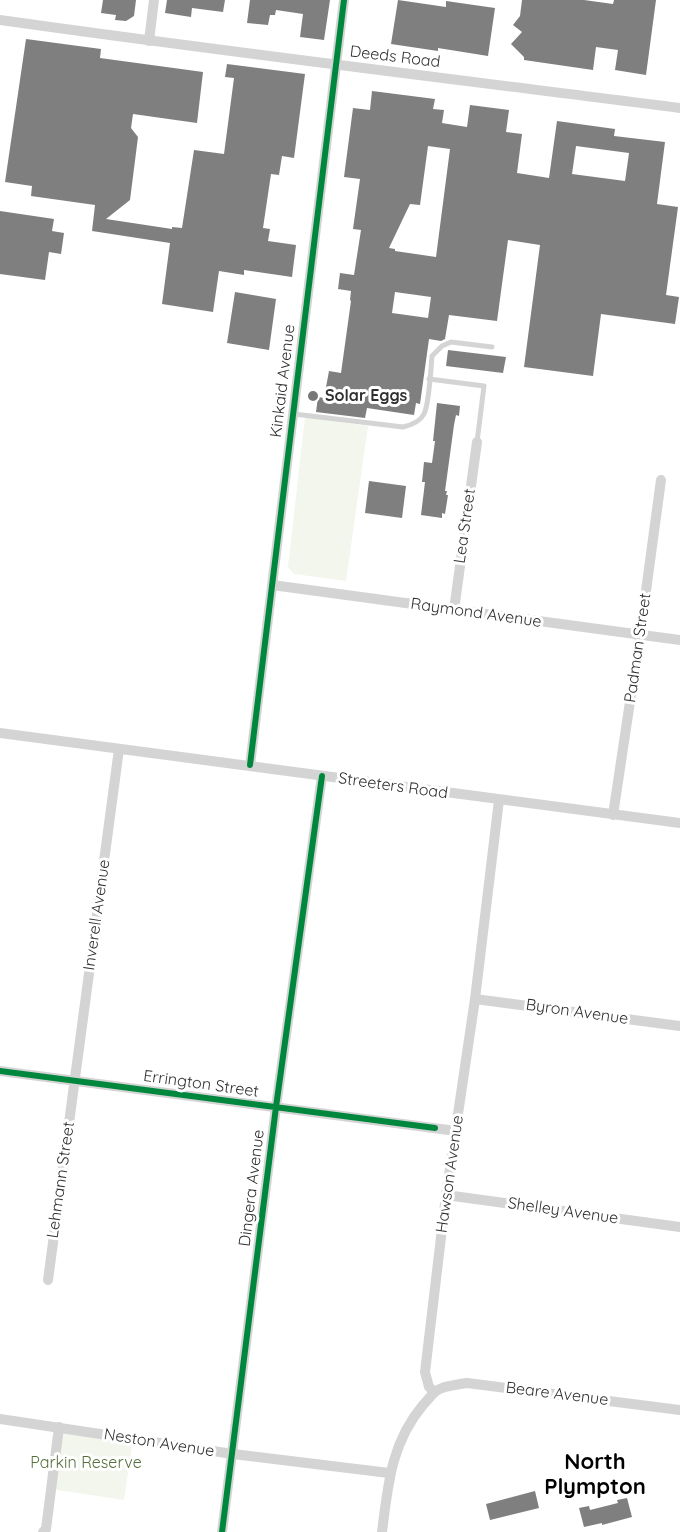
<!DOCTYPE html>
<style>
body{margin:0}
canvas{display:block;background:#fff}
</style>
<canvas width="680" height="1532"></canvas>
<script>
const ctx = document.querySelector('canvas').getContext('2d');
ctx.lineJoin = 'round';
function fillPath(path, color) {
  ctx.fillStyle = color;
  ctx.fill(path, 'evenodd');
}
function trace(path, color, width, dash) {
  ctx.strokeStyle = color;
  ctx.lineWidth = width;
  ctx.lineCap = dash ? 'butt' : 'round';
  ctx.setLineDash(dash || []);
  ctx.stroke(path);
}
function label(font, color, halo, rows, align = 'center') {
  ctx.font = font + ' Quicksand,sans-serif';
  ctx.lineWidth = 6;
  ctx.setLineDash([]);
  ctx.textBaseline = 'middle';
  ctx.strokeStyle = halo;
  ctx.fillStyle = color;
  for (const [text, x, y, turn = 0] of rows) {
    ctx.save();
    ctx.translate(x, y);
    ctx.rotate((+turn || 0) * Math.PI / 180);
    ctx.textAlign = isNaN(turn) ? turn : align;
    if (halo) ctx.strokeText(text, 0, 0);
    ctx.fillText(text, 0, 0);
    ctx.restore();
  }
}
fillPath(new Path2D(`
 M305,417L368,426L346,581L294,574L288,567Z
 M59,1427L133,1439L124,1500L51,1489Z`), '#f2f6ed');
fillPath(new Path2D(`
 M103,0H136L134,16L126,21L115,20L116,15L101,13Z
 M167,0H225L223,12L192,8L191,17L165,13Z
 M250,0H330L324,40L300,37L303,14L276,10L275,15H270L268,25L247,23Z
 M398,0L446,7V1L495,8L488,56L438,48V51L391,44Z
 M522,0H584L613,4L614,0H656L646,75L615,70L618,50L596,47L593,70L524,60V57L511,44L522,32L513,25L520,16Z
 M26,39L101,49L100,58L203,72L197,123L133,114L131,128L138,137L130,200L106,219L172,229V227L182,228L194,150L224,154L234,78L225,77L227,64L305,74L294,158L282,156L279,175L271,174L263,228L270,229L268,241L296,245L292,277L244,270V275L219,271L213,312L162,304L170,243L92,231L95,205L31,196L32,186L5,182Z
 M372,91L435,99L433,109L444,110L442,123L467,127L470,105L509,110L506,132L522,134L517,173L549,178L557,121L615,129L614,136L665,142L657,204L678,207L666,295L679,297L675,324L601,314L593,376L524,367L540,245L508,240L497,321L449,315L445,339L441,341L429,339L420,404L416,403L414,415L367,408L365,418L316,412L318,397L324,398L329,371L341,373L351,301L350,300L351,291L338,289L340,273L354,275L361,230L353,229L360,179L344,177L353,108L370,110ZM428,146L450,149L436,257L395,251V249L389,248L410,204L420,205ZM576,146L629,153L625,181L572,174ZM395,292L431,297L428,318L392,313Z
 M0,211L54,219L52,231L64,233L61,254L49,252L45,280L0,274Z
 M235,292L276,299L269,350L227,343Z
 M448,350L506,357L503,373L446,366Z
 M437,403L460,406L459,416L456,415L454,425L445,491H447L446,495H448L445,514L442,513V518L421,515L425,482H422L424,462L432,463L435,441H433Z
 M369,481L406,486L402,518L365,513Z
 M535,1491L539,1508L490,1520L486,1504Z
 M627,1498L632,1517L602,1525V1523L584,1527L579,1508L589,1506L590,1510L618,1503L617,1500Z`), '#7f7f7f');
trace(new Path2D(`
 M429,379L484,386L477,442
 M294,414L403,427C411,425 420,422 424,414C429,404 431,369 432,356L442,346L451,342L492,347`), '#d4d4d4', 5);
trace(new Path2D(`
 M0,20C226,52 453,79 680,108
 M149,41L154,0
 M272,585L680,640
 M454,610L477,442
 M0,733L680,823
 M250,765L344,0
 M613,815L640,635L661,480
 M475,999L680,1026
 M0,1071L456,1131
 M446,1195L680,1227
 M48,1280L119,749
 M435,1392L429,1387L425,1372L446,1195L475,999L499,800
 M0,1419L233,1454L389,1473
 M43,1532L46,1529L59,1427
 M222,1532L276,1107L322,776
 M382,1532C388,1485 391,1443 423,1405C427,1401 431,1395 436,1391C445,1385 457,1385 467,1383L680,1410`), '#d4d4d4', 10);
trace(new Path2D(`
 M250,765L344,0
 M0,1071L435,1128
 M222,1532L276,1107L322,776`), '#00873e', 6);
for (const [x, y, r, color] of [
 [313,396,6,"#787878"]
]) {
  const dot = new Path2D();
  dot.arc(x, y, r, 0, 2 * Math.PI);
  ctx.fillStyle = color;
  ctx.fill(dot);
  trace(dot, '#fff', 2);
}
label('16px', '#303030', '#fff', [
 ["Deeds Road",395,57,7],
 ["Kinkaid Avenue",283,381,-83],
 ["Lea Street",465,526,-82],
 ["Raymond Avenue",476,613,8],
 ["Padman Street",638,648,-82],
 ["Streeters Road",393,786,8],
 ["Inverell Avenue",97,915,-82],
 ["Byron Avenue",577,1012,8],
 ["Errington Street",201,1084,8],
 ["Hawson Avenue",450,1174,-82],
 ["Lehmann Street",61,1180,-82],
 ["Dingera Avenue",252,1188,-83],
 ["Shelley Avenue",563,1211,8],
 ["Beare Avenue",557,1394,7],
 ["Neston Avenue",159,1443,9]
]);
label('bold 16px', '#303030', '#fff', [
 ["Solar Eggs",325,396]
], 'left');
label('16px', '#566f3a', '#fff', [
 ["Parkin Reserve",86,1463]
]);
label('bold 22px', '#000', '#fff', [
 ["North",595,1462],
 ["Plympton",595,1487]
]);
</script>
